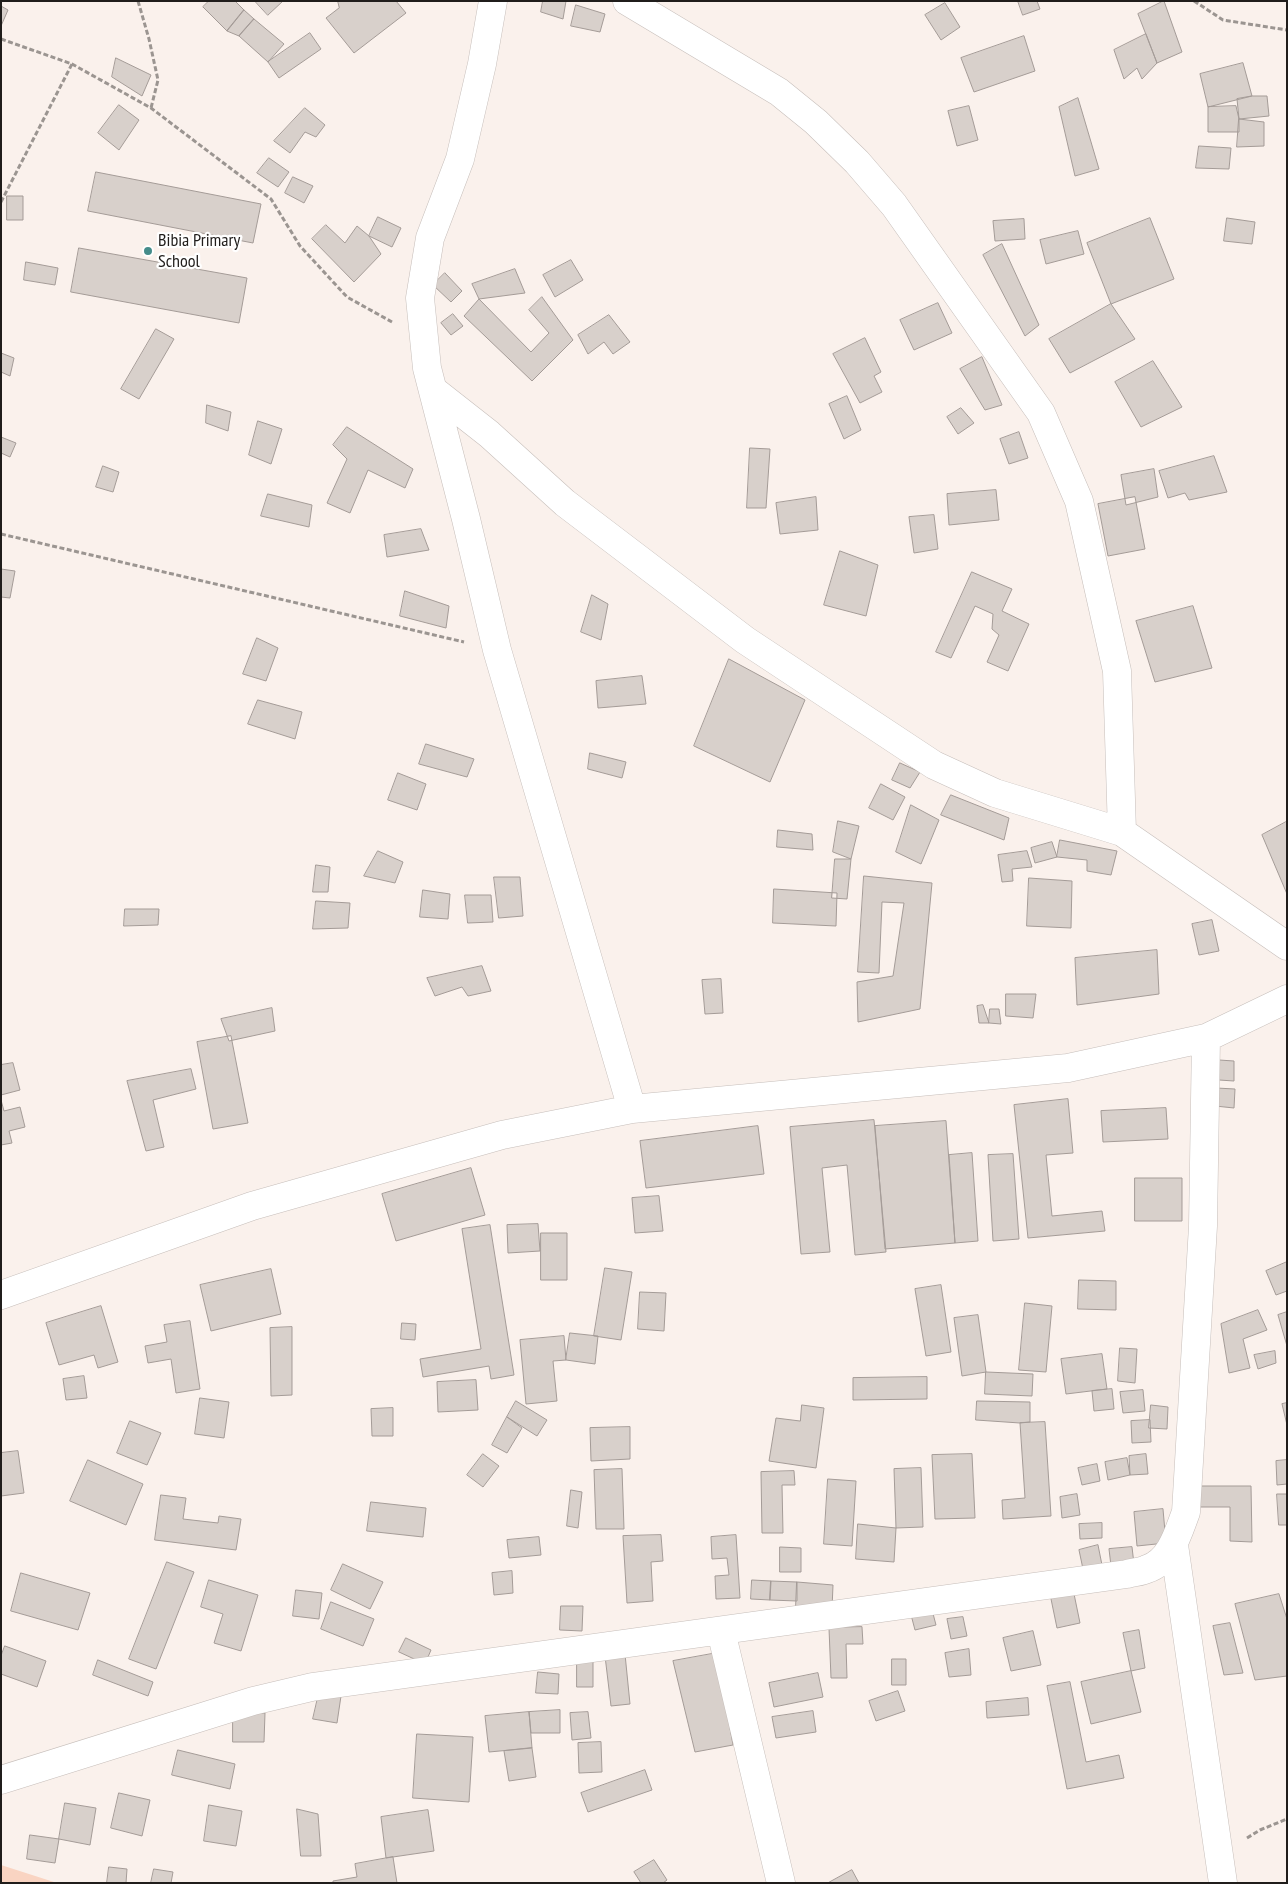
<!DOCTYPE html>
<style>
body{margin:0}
#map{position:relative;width:1288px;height:1884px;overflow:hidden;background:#faf1ec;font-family:"PT Sans Narrow",sans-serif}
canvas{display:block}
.frame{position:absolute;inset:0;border:2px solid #201d1b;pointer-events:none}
</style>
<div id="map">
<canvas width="1288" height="1884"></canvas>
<div class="frame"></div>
</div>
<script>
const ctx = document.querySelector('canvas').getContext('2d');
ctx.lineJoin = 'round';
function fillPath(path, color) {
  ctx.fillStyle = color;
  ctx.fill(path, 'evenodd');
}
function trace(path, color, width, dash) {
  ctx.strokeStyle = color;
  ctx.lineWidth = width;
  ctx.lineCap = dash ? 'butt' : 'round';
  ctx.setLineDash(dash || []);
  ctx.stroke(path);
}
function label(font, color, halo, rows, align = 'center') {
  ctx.font = font + ' "PT Sans Narrow",sans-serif';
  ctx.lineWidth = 4.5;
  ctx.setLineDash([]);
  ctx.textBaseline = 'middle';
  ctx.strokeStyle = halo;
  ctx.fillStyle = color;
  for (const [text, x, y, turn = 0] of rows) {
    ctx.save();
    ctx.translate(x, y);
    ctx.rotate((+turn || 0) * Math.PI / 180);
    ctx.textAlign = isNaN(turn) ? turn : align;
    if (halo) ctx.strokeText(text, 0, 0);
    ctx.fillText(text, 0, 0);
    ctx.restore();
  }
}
fillPath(new Path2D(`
 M1,1865L57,1883H1Z`), '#f9d4c2');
const building = new Path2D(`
 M209,1H235L244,10L227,31L203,7Z
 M255,1H283L268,15Z
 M338,1H396L406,13L354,53L326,18L339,8Z
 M543,1H566L563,19L541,12Z
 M1018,1H1037L1040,9L1023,15Z
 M1164,1L1182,52L1157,63L1138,14Z
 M945,3L960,27L941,40L925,15Z
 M576,5L605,14L600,32L571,26Z
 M1,6L8,10L1,26Z
 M244,10L254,19L239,36L227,31Z
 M254,19L284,44L268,62L239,36Z
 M310,33L321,49L279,78L268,62Z
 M1146,34L1157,63L1142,79L1137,68L1124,79L1114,50Z
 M1024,36L1035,71L974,92L961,58Z
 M116,58L151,75L142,96L112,77Z
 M1243,63L1252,96L1208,107L1200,74Z
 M1252,96H1267L1269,116L1239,119L1237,99Z
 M1078,98L1099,169L1075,176L1059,107Z
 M119,105L139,120L119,150L98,133Z
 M969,106L978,140L957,146L948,111Z
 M1236,106L1239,119V132H1208V107Z
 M305,108L325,125L316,137L305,132L290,153L274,141Z
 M1239,119L1264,122V146L1237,147Z
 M1199,146L1231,148L1229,169L1196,168Z
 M269,158L289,172L278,187L257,173Z
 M96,172L261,204L253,243L88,211Z
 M293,177L313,186L304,203L285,193Z
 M7,196H23V220H7Z
 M378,217L401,228L392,247L369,236Z
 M1150,218L1174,279L1111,304L1087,243Z
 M1227,218L1255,222L1252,244L1224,241Z
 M1024,219L1025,239L995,241L993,221Z
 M326,225L345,243L357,226L369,236L381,254L354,282L312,239Z
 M1078,231L1084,254L1046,264L1040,240Z
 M1002,244L1039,325L1025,336L983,255Z
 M79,248L247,278L239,323L71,292Z
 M571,260L583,280L555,297L543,275Z
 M26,262L58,268L55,285L24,280Z
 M515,269L525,293L479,299L472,284Z
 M445,273L462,291L451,302L433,285Z
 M542,297L573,340L532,381L464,316L479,299L531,352L549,333L529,310Z
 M938,303L952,333L914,350L900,320Z
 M1111,304L1135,339L1070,373L1049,339Z
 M453,314L463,326L451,335L441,323Z
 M609,315L630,342L613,354L604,342L588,354L578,335Z
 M156,329L174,339L139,399L121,389Z
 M865,338L881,372L874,376L882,392L860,403L833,354Z
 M1,353L14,358L10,376L1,372Z
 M982,357L1002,405L985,410L960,369Z
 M1153,361L1182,407L1141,427L1115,382Z
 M847,396L861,430L844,439L829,404Z
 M207,405L231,412L228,431L206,423Z
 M961,408L974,423L958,434L947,417Z
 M258,421L282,429L271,464L249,455Z
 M347,427L413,469L405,488L368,470L350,513L327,503L347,459L333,445Z
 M1019,432L1028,458L1009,464L1000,439Z
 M1,437L16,443L10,457L1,453Z
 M750,448L770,449L766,508H747Z
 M1214,456L1227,492L1189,500L1185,493L1168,498L1159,471Z
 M103,466L119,472L113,492L96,487Z
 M1154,469L1158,497L1126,505L1121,475Z
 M996,490L999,520L949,525L947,494Z
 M268,494L312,505L309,527L261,516Z
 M816,497L818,530L780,534L776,503Z
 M1135,497L1145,549L1108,556L1098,504Z
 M934,515L938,549L914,553L909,517Z
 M421,529L429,550L387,557L384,535Z
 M840,551L878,565L866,616L824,605Z
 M1,569L15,571L10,598L1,597Z
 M972,572L1012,589L1002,611L1029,624L1008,671L987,662L999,635L992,629L993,614L975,606L951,658L936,652Z
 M405,591L449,606L446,628L400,616Z
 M592,595L608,604L601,640L581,632Z
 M1193,606L1212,668L1155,682L1136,621Z
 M257,638L278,648L266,681L243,674Z
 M729,659L805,700L770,782L694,746Z
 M642,676L646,704L598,708L596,681Z
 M258,700L302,712L295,739L248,724Z
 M426,744L474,759L467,777L419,764Z
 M590,753L626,762L622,778L588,769Z
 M900,763L920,772L910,788L892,780Z
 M398,773L426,784L417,810L388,800Z
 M881,784L905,797L893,820L869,808Z
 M951,795L1009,818L1004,840L941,815Z
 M911,805L939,820L921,864L896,852Z
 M838,821L859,826L851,859L833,852Z
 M1286,822L1287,823V894L1262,835Z
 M778,830L812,834L813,850L777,847Z
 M1060,840L1117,851L1111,875L1087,871V860L1057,857Z
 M1052,842L1057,857L1035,863L1031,848Z
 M378,851L403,862L395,883L364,876Z
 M1027,851L1032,867L1012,869L1013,881L1002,882L998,855Z
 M835,859H851L847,899L832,898Z
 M316,865L330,867L328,892H313Z
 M864,876L932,883L920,1009L858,1022L857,982L893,976L904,903L882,902L879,973L858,972Z
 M494,877H520L523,916L499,918Z
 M1029,878L1072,881L1071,928L1027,926Z
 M774,889L837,893L836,926L773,923Z
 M423,890L450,894L448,919L420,917Z
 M465,895H491L493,922L468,923Z
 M316,901L350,903L348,928L313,929Z
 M125,909H159L158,925L124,926Z
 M1212,920L1219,951L1199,955L1192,924Z
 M1157,950L1159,994L1077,1005L1075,958Z
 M482,966L491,991L468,996L462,987L435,996L427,978Z
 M721,979L723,1013L705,1014L702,980Z
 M1006,994H1036L1033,1018L1006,1016Z
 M983,1005L989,1023H979L977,1006Z
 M272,1008L275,1031L229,1041L221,1019Z
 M990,1009H999L1001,1024L989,1023Z
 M231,1036L248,1123L213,1129L197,1042Z
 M1219,1060L1234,1061V1081L1219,1080Z
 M13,1063L20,1090L1,1095V1065Z
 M191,1069L196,1089L153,1100L164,1147L146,1151L127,1081Z
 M1216,1088L1235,1089L1234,1108L1215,1106Z
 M1068,1099L1073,1153L1046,1155L1052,1216L1102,1211L1105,1231L1028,1238L1014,1105Z
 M1,1100L4,1111L20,1107L25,1127L9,1131L12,1143L1,1145Z
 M1166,1108L1168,1139L1103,1142L1101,1111Z
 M874,1120L886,1252L855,1255L847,1165L822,1168L830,1252L801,1254L790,1127Z
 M946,1121L955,1243L885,1249L875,1126Z
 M758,1126L764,1174L646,1188L640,1141Z
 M972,1153L978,1241L955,1243L949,1155Z
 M1013,1154L1019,1239L993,1241L988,1155Z
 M471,1168L485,1215L396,1241L382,1194Z
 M1135,1178H1182V1221H1135Z
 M659,1196L663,1231L635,1233L632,1198Z
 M538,1224L540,1251L508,1253L507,1225Z
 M490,1225L514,1375L491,1379L489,1366L423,1377L420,1359L481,1349L462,1229Z
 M541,1233H567V1280H541Z
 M1287,1262V1291L1276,1295L1266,1271Z
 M605,1268L632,1272L621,1340L594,1336Z
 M271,1269L281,1314L211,1331L200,1285Z
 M1079,1280L1116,1281V1310L1078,1309Z
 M941,1285L951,1352L926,1356L915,1289Z
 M640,1292L666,1293L664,1331L638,1329Z
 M1025,1303L1052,1306L1046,1372L1019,1370Z
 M101,1306L118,1362L98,1368L94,1355L59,1365L46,1323Z
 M1258,1310L1267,1330L1243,1339L1250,1368L1229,1373L1221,1324Z
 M1287,1312V1346L1278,1315Z
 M978,1315L986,1372L962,1376L954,1318Z
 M190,1321L200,1389L176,1393L171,1359L148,1363L145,1346L167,1342L164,1325Z
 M402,1323L416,1324L415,1340L401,1339Z
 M292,1327V1395L271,1396L270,1328Z
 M570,1333L598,1336L595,1364L566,1360Z
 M564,1336L566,1360L553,1361L557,1401L526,1404L520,1340Z
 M1120,1348L1137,1349L1135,1383L1118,1381Z
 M1275,1351L1276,1363L1258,1369L1254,1355Z
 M1102,1354L1107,1389L1066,1394L1061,1359Z
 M986,1372L1033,1374L1032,1396L985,1394Z
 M84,1376L87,1398L66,1400L63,1379Z
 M927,1377V1399L853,1400V1378Z
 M476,1380L478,1410L438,1412L437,1382Z
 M1112,1389L1114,1409L1094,1411L1092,1391Z
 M1143,1390L1145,1411L1123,1413L1120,1392Z
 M200,1398L229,1402L224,1438L195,1434Z
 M516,1401L547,1420L537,1436L507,1417Z
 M977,1401L1030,1402V1422L1020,1423L976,1420Z
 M1287,1403V1425L1282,1404Z
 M802,1405L824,1408L816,1468L769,1461L776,1418L800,1421Z
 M1151,1405L1168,1407L1167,1429L1149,1428Z
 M393,1408V1436H372L371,1409Z
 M507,1417L522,1428L507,1453L492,1445Z
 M1150,1420L1151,1442L1132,1443L1131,1421Z
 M130,1421L161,1433L147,1465L117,1453Z
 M1045,1422L1051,1516L1003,1519L1002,1500L1025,1498L1020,1423Z
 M630,1427V1459L591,1461L590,1428Z
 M18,1451L24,1493L1,1496V1453Z
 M483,1454L499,1466L483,1487L467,1475Z
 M972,1454L975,1518L935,1519L932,1455Z
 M1146,1454L1148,1474L1130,1475L1129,1456Z
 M1127,1458L1130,1475L1108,1480L1105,1462Z
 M88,1460L143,1484L126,1525L70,1501Z
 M1287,1460V1484L1277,1485L1276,1461Z
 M1097,1464L1100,1481L1082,1485L1078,1468Z
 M921,1468L923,1527L896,1528L894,1469Z
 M622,1469L624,1529H596L594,1470Z
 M794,1471L795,1485H782L783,1533H762L761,1472Z
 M828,1479L856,1481L852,1546L824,1544Z
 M1198,1486H1251L1252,1542L1230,1541V1507H1198Z
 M571,1490L582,1492L578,1528L567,1526Z
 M1077,1494L1080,1515L1062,1518L1060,1497Z
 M1277,1494H1287V1525H1279Z
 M161,1495L186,1498L183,1519L218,1523L219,1516L241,1519L236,1550L155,1540Z
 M371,1502L426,1508L423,1537L367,1531Z
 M1163,1509L1166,1543L1137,1546L1134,1512Z
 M1102,1523V1538L1080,1539L1079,1524Z
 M858,1524L896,1528L894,1562L856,1559Z
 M661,1535L663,1561L651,1562L653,1601L627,1603L623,1536Z
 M736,1535L740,1598L716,1599L715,1576L729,1575L727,1558L712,1559L711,1537Z
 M539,1537L541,1555L509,1558L507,1540Z
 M1098,1545L1102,1565L1083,1569L1079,1550Z
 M780,1547L801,1548V1572H780Z
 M1132,1547L1134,1564L1111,1566L1109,1549Z
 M167,1562L194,1572L156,1669L129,1659Z
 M343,1564L383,1582L370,1609L331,1590Z
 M512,1571L513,1593L494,1595L492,1573Z
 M21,1573L90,1593L78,1630L11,1611Z
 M209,1580L258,1595L241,1651L214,1643L223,1614L201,1607Z
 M752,1580L771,1581L770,1600L751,1599Z
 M771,1581L797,1582V1601L770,1600Z
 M797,1582L833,1585L832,1609L796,1607Z
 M1073,1589L1080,1623L1057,1628L1050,1594Z
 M296,1590L322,1593L319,1619L293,1616Z
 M1279,1594L1287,1619V1676L1255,1680L1235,1604Z
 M331,1602L374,1619L363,1646L321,1629Z
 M561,1606H583L582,1631L560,1630Z
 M931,1606L936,1625L915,1630L910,1611Z
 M963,1617L967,1636L951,1639L947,1619Z
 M1230,1623L1243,1673L1224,1675L1213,1626Z
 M862,1627L863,1644H846L847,1678H831L829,1628Z
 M1139,1630L1145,1668L1131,1671L1123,1633Z
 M1033,1631L1041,1665L1011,1671L1003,1638Z
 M406,1638L431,1650L425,1664L399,1652Z
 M5,1646L46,1661L37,1687L1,1674V1656Z
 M969,1649L971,1675L949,1677L945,1653Z
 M717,1653L733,1745L695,1752L673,1661Z
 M625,1654L630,1704L611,1706L605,1656Z
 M577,1659H593V1687H577Z
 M892,1659H906V1685H892Z
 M98,1660L153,1682L148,1696L93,1675Z
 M1131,1671L1141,1712L1091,1724L1081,1682Z
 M538,1672L559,1674L558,1694L536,1693Z
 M818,1673L823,1697L774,1707L769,1683Z
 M1070,1682L1086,1762L1119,1755L1124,1778L1067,1789L1047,1686Z
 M898,1691L905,1711L876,1721L869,1701Z
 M319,1693L341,1696L337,1723L313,1719Z
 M1028,1698L1029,1715L987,1718L986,1702Z
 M560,1710V1733H531L529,1712Z
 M813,1711L816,1732L776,1738L772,1717Z
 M529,1712L532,1748L489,1752L485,1716Z
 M588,1712L591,1738L572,1740L570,1713Z
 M233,1713H265L264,1742H233Z
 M417,1734L473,1737L469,1802L413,1798Z
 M601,1742L602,1772L579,1773L578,1743Z
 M532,1748L536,1777L509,1781L504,1751Z
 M178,1750L235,1764L230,1789L172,1775Z
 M645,1770L652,1790L588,1812L581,1793Z
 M119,1793L150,1800L142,1836L111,1828Z
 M65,1803L96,1808L90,1845L59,1839Z
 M209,1805L242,1811L236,1846L204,1841Z
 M297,1809L318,1814L321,1856H301Z
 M428,1810L434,1851L386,1858L381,1817Z
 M30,1835L59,1839L55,1863L27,1859Z
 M393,1857L397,1883H333V1881L357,1877L355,1864Z
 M654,1860L667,1880L663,1883H641L634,1872Z
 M109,1867L127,1869L126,1883H107Z
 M154,1869L173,1872L171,1883H151Z
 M852,1870L859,1883H828Z`);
fillPath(building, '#d8d0cb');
trace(building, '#a49b97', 1);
const street = new Path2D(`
 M493,1L482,64L460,159L430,238L420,298L427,368L466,519L497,650L632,1109
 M627,1L779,92L816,122L857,162L894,205L1041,413L1079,501L1117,671L1122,832
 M433,390L489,434L565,503L745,640L934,765L995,793L1122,832L1287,946
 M1,1295L252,1206L502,1135L632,1109L1068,1068L1206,1038L1287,999
 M1174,1545L1223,1883
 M721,1631L781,1883
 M1,1780L253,1701L312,1687L1127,1574C1134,1572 1141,1572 1147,1569C1171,1561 1178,1533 1186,1512L1203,1226L1206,1038`);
trace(street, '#c6beba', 29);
trace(new Path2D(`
 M138,1L149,39L158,80L151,108
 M1194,1L1223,20L1287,30
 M1,39L72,64L151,108L271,199L300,246L347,297L392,322
 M1,202L72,64
 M1,534L464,642
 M1247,1838L1260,1830L1287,1819`), '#9b9591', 3, [5, 2.5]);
trace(street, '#fff', 28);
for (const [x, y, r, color] of [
 [148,251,5,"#458c8a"]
]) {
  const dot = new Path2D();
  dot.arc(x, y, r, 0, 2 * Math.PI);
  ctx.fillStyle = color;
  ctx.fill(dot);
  trace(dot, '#fff', 2);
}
label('18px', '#201d1b', '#fff', [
 ["Bibia Primary",158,241],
 ["School",158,262]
], 'left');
</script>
